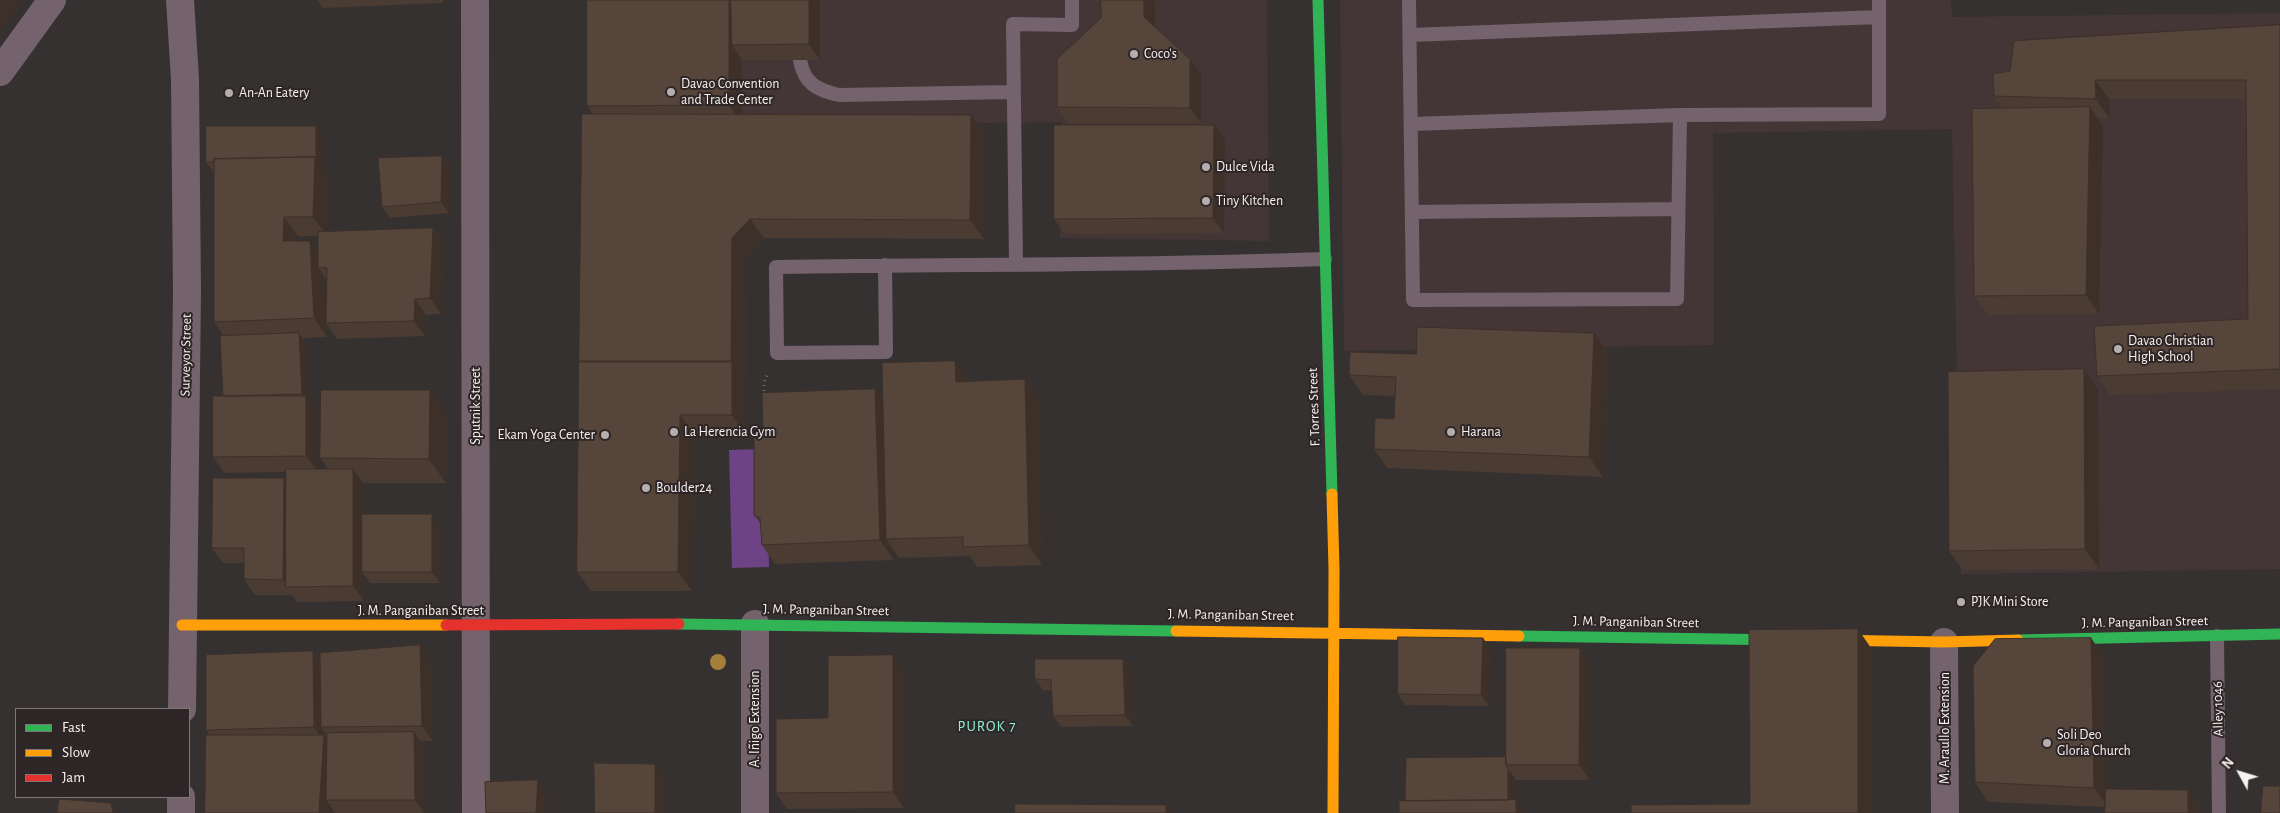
<!DOCTYPE html>
<meta charset="utf-8">
<style>
body{margin:0}
#map{position:relative;width:2280px;height:813px;overflow:hidden;background:#363131;font-family:"Alegreya Sans",sans-serif}
canvas{display:block}
.legend{position:absolute;left:15px;top:708px;width:175px;height:90px;box-sizing:border-box;background:#2d2526;border:1px solid #7e7778;margin:0;padding:6px 9px;list-style:none;font-size:15px;color:#f8f2f2}
.legend li{display:flex;align-items:center;gap:10px;height:25px}
.legend b{width:25px;border:1px solid #7e7778}
.north{position:absolute;left:2215px;top:748px;width:50px;height:50px;-webkit-text-stroke:4px #2d2526;paint-order:stroke;rotate:309deg;font-size:14px;font-weight:700;line-height:20px;text-align:center;color:#f8f2f2}
.north::after{content:'';display:block;margin:auto;width:18px;height:22px;background:#f8f2f2;clip-path:polygon(50% 0,100% 100%,50% 72%,0 100%)}
</style>
<div id="map">
<canvas width="2280" height="813"></canvas>
<ul class="legend">
<li><b style="height:6px;background:#30b455"></b>Fast</li>
<li><b style="height:6px;background:#ff9f0a"></b>Slow</li>
<li><b style="height:6px;background:#e5322d"></b>Jam</li>
</ul>
<div class="north">N</div>
</div>
<script>
const ctx = document.querySelector('canvas').getContext('2d');
ctx.lineJoin = 'round';
function fillPath(path, color) {
  ctx.fillStyle = color;
  ctx.fill(path, 'evenodd');
}
function trace(path, color, width, dash) {
  ctx.strokeStyle = color;
  ctx.lineWidth = width;
  ctx.lineCap = dash ? 'butt' : 'round';
  ctx.setLineDash(dash || []);
  ctx.stroke(path);
}
function label(font, color, halo, rows, align = 'center') {
  ctx.font = font + ' "Alegreya Sans",sans-serif';
  ctx.lineWidth = 4;
  ctx.setLineDash([]);
  ctx.textBaseline = 'middle';
  ctx.strokeStyle = halo;
  ctx.fillStyle = color;
  for (const [text, x, y, turn = 0] of rows) {
    ctx.save();
    ctx.translate(x, y);
    ctx.rotate((+turn || 0) * Math.PI / 180);
    ctx.textAlign = isNaN(turn) ? turn : align;
    if (halo) ctx.strokeText(text, 0, 0);
    ctx.fillText(text, 0, 0);
    ctx.restore();
  }
}
fillPath(new Path2D(`
 M592,0H1267L1269,241L1060,238L1062,122L590,129Z
 M1340,0H1951L1952,17L2280,13V569L1961,574L1952,129L1713,133L1714,345L1344,351Z`), '#443637');
fillPath(new Path2D(`
 M766,449L769,567L732,568L729,450Z`), '#6e4385');
trace(new Path2D(`
 M764,396V382L768,373`), '#70656a', 3, [1, 4]);
trace(new Path2D(`
 M1409,0L1413,300L1677,299L1680,115
 M1410,35L1879,17
 M800,60C804,83 816,90 839,95L1013,92
 M1411,124L1680,115L1879,114V0
 M1412,212L1678,209
 M1016,263L1013,24L1072,25V0
 M885,265L886,352L777,353L776,267C959,264 1142,266 1325,259
 M2217,636L2219,813`), '#74636c', 14);
trace(new Path2D(`
 M180,0L185,79L187,292L182,709
 M475,0L476,813
 M0,72L52,0
 M1944,642L1945,813
 M181,813V797
 M755,813V624`), '#74636c', 28);
trace(new Path2D(`
 M1318,0L1332,494
 M679,624L1176,631
 M1519,636L1787,640
 M2018,640L2280,634`), '#30b455', 11);
trace(new Path2D(`
 M1332,494L1334,569L1333,813
 M182,625H446
 M1176,631L1519,636
 M1828,640L1944,642L2018,640`), '#ff9f0a', 11);
trace(new Path2D(`
 M446,625L679,624`), '#e5322d', 11);
ctx.fillStyle = '#a47f3a';
for (const [x, y] of [
 [718,662]
]) {
  ctx.beginPath();
  ctx.arc(x, y, 8, 0, 2 * Math.PI);
  ctx.fill();
}
fillPath(new Path2D(`
 M317,0H443V3L323,8Z
 M820,0V60H742V115H971L985,134L984,239L764,238L746,258L745,434H693L692,591H591L577,572L580,362L579,361L593,114L587,106Z
 M1155,1V27L1201,74V123H1068L1057,107Z
 M2280,25V389L2110,395L2097,376L2248,319L2247,99H2109L2110,119L2097,118L2103,127L2099,314L1988,315L1974,296L2002,108L1994,96Z
 M324,137V170L328,177L327,232L433,228L444,243L441,314L426,315L425,336L337,339L327,324V337L303,338L306,344L309,400L317,411V469H328L320,458L447,415L446,483H362L364,484V514L439,525L440,583H370L364,575V601L297,602L292,595H255L244,579V563H223L212,548L284,478L286,482V472L224,473L213,457L223,396L224,336L214,322V173L206,162ZM298,236H318V252L297,241ZM324,276L327,280L326,313Z
 M1225,140L1224,233L1065,234L1054,219Z
 M442,156L450,167L449,213L390,218L382,207Z
 M1594,333L1608,353L1603,477L1387,468L1374,449L1394,419L1395,396L1363,395L1349,375L1416,354Z
 M2084,369L2098,389L2099,569L1963,570L1949,551Z
 M1025,379L1039,399L1042,565L977,567L970,556L899,558L893,549L894,560L775,564L762,545L761,524L754,515L875,389L883,399L969,381Z
 M2091,638L2104,657L2107,789L2188,790L2199,806L2105,807L1988,802L1975,782Z
 M420,645L430,660L433,741H421L425,748V813H335L331,807L210,735L206,730L313,651L320,661Z
 M1491,649L1489,706L1405,705L1398,694Z
 M1123,659L1131,669L1133,726L1061,727L1053,716L1052,691L1043,690L1035,679Z
 M1590,663V780H1516V800L1405,801L1506,757Z
 M904,671V808L787,809L776,793L828,718Z`), '#4a3b33');
fillPath(new Path2D(`
 M2,0H24L0,32V2Z
 M729,0H742L732,45L742,60V124L729,105Z
 M809,0H820V60L809,44Z
 M1144,0L1155,1V33L1144,17Z
 M1190,59L1201,74V123L1190,108Z
 M2095,80L2109,99L2110,119L2096,99Z
 M2090,107L2103,127L2099,314L2086,295Z
 M971,115L985,134L984,239L970,220Z
 M1214,125L1225,140L1224,233L1213,218Z
 M316,126L324,137V170L328,177L327,236L313,217Z
 M442,156L450,167L449,213L441,202Z
 M284,217L298,236L296,260L283,241Z
 M750,219L764,238L746,258L745,380L731,361L732,238Z
 M433,228L444,243L441,314L430,298Z
 M310,241L324,260L318,267L324,276L327,337L314,318Z
 M415,299L426,315L425,336L414,321Z
 M299,333L306,344L309,400L317,411V471L306,456V399L302,394Z
 M1594,333L1608,353L1603,477L1589,457Z
 M955,361L969,381L970,401L956,382Z
 M732,362L746,381L745,434L732,415Z
 M2084,369L2098,389L2099,569L2085,549Z
 M1025,379L1039,399L1042,565L1029,545Z
 M875,389L889,408L886,539L893,549L894,560L880,540Z
 M430,390L447,415L446,483L429,459Z
 M680,415L693,434L692,591L678,572Z
 M353,469L364,484V572H362L364,575V601L353,586Z
 M284,478L295,494L288,587L283,580Z
 M432,514L439,525L440,583L432,572Z
 M1858,629L1871,648V813H1858Z
 M1483,638L1491,649L1489,706L1481,695Z
 M2091,638L2104,657L2108,807L2094,788Z
 M420,645L430,660L433,741L422,726Z
 M1580,648L1590,663V780L1579,765Z
 M313,651L324,667L321,727L325,733V736L335,750L326,800L331,807V813H319L323,741L314,727Z
 M893,655L904,671V808L893,792Z
 M1123,659L1131,669L1133,726L1125,715Z
 M414,732L425,748V813H424L415,800Z
 M655,764L663,774V813H655Z
 M1508,769L1516,780V813L1508,802Z
 M538,780L546,791L545,813H536Z
 M2188,790L2199,806V813H2188Z
 M1516,800L1525,813H1516Z
 M111,803L115,809L116,813H113Z
 M1166,805L1172,813H1166Z`), '#3c3029');
const building = new Path2D(`
 M587,0H729V105L587,106Z
 M731,0H809V44L732,45Z
 M1101,0H1144V17L1190,59V108L1057,107V59L1101,18Z
 M2280,25V369L2097,376L2094,326L2248,319L2246,80H2095L2096,99L1994,96L1993,74L2010,71L2014,41Z
 M2090,107L2086,295L1974,296L1972,109Z
 M582,114L971,115L970,220L750,219L732,238L731,361H579Z
 M1054,125H1214L1213,218L1054,219Z
 M206,126H316V159L315,157L214,159V162H206Z
 M442,156L441,202L382,207L378,158Z
 M315,157L313,217H284L283,241H310L314,318L214,322V159Z
 M433,228L430,298L415,299L414,321L326,323L327,268L318,267V232Z
 M1417,327L1594,333L1589,457L1374,449L1375,418L1394,419L1396,377L1349,375L1350,352L1416,354Z
 M299,333L302,394L223,396L220,336Z
 M955,361L956,382L1025,379L1029,545L963,547V537L886,539L882,363Z
 M579,362H732V415H680L678,572H577Z
 M2084,369L2085,549L1949,551L1948,372Z
 M875,389L880,540L762,545L760,518L754,515V433L763,430L762,393Z
 M321,390H430L429,459L320,458Z
 M213,396H306V456L213,457Z
 M286,469H353V586L286,587Z
 M213,478H284L283,580L244,579V548H212Z
 M362,514H432V572H362Z
 M1858,629V813H1631V805L1750,804L1749,630Z
 M1398,637L1483,638L1481,695L1398,694Z
 M2091,638L2094,788L1975,782L1973,666L1995,639Z
 M420,645L422,726L321,727L320,653Z
 M1506,648H1580L1579,765H1506Z
 M313,651L314,727L206,730V655Z
 M893,655V792L776,793V719L828,718V656Z
 M1035,659H1123L1125,715L1053,716L1051,680L1035,679Z
 M414,732L415,800H326L327,733Z
 M206,735H324L319,813H205Z
 M1506,757V765L1508,769V800L1405,801L1406,758Z
 M594,763L655,764V813H595Z
 M538,780L536,813H486L485,782Z
 M2263,786H2280V813H2261Z
 M2106,789L2188,790V813H2105Z
 M59,799L111,803L113,813H57Z
 M1516,800V813H1399V801Z
 M1015,804L1166,805V813H1015Z`);
fillPath(building, '#56453b');
trace(building, '#3c3029', 1);
for (const [x, y, r, color] of [
 [1134,54,5,"#b4aeae"],
 [671,92,5,"#b4aeae"],
 [229,93,5,"#b4aeae"],
 [1206,167,5,"#b4aeae"],
 [1206,201,5,"#b4aeae"],
 [2118,349,5,"#b4aeae"],
 [674,432,5,"#b4aeae"],
 [1451,432,5,"#b4aeae"],
 [605,435,5,"#b4aeae"],
 [646,488,5,"#b4aeae"],
 [1961,602,5,"#b4aeae"],
 [2047,743,5,"#b4aeae"]
]) {
  const dot = new Path2D();
  dot.arc(x, y, r, 0, 2 * Math.PI);
  ctx.fillStyle = color;
  ctx.fill(dot);
  trace(dot, '#2d2526', 2);
}
label('14px', '#f8f2f2', '#2d2526', [
 ["Coco's",1144,54],
 ["Davao Convention",681,84],
 ["and Trade Center",681,100],
 ["An-An Eatery",239,93],
 ["Dulce Vida",1216,167],
 ["Tiny Kitchen",1216,201],
 ["Davao Christian",2128,341],
 ["High School",2128,357],
 ["La Herencia Gym",684,432],
 ["Harana",1461,432],
 ["Ekam Yoga Center",595,435,"right"],
 ["Boulder24",656,488],
 ["PJK Mini Store",1971,602],
 ["Soli Deo",2057,735],
 ["Gloria Church",2057,751]
], 'left');
label('14px', '#f8f2f2', '#2d2526', [
 ["Surveyor Street",186,355,-89],
 ["Sputnik Street",476,406,-90],
 ["F. Torres Street",1314,407,-92],
 ["J. M. Panganiban Street",826,610,1],
 ["J. M. Panganiban Street",421,611],
 ["J. M. Panganiban Street",1231,615,1],
 ["J. M. Panganiban Street",1636,622,1],
 ["J. M. Panganiban Street",2145,622,-1],
 ["Alley 1046",2218,709,-91],
 ["A. Iñigo Extension",755,719,-90],
 ["M. Araullo Extension",1945,728,-90]
]);
ctx.letterSpacing = '1px';
label('15px', '#8ef0d7', '#2d2526', [
 ["PUROK 7",987,726]
]);
ctx.letterSpacing = '0px';
</script>
